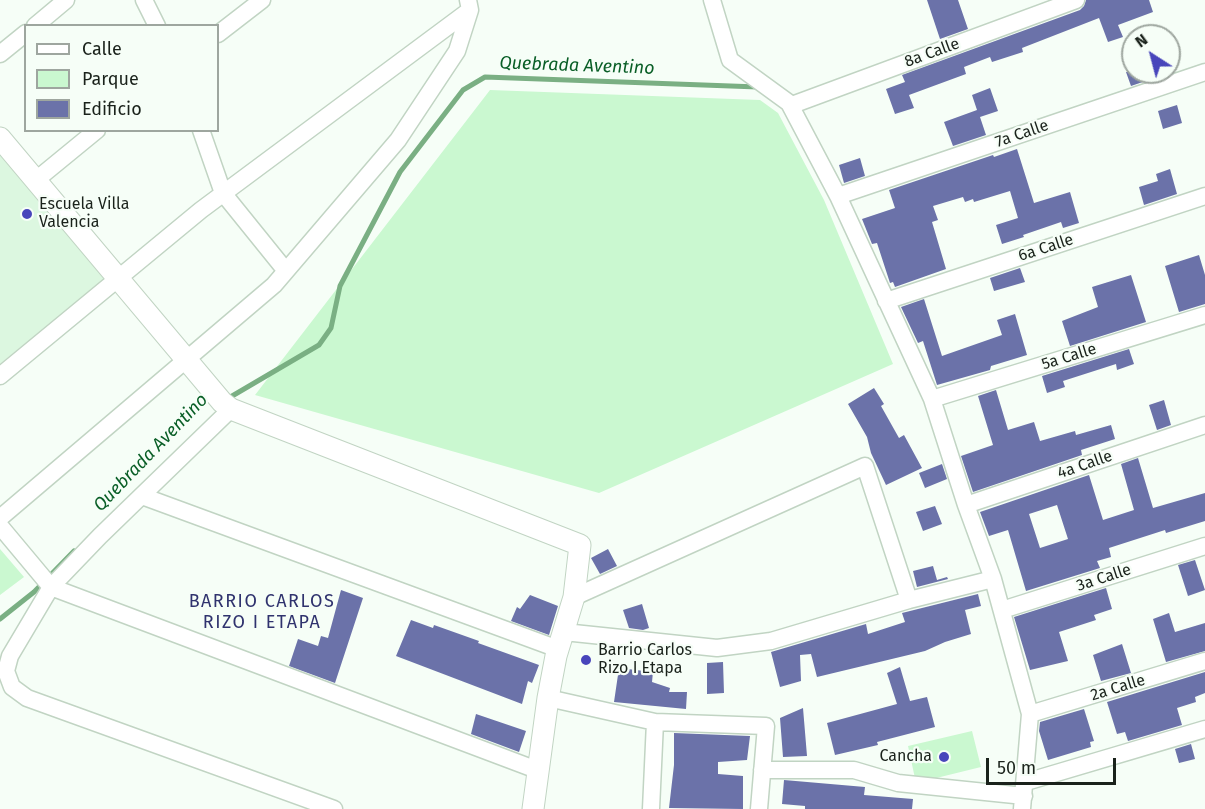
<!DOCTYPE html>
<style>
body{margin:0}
#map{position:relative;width:1205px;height:809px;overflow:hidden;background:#f6fef7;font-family:"Fira Sans",sans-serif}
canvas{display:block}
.legend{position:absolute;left:24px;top:24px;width:195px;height:108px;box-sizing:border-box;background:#f6fef7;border:2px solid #9ea69f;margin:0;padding:8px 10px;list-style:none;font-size:18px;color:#1a221b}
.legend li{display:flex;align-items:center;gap:12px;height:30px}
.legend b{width:30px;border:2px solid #9ea69f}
.north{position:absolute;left:1121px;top:24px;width:60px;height:60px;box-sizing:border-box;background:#f6fef7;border:2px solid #9ea69f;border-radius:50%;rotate:324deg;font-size:16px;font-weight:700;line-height:24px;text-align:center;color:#1a221b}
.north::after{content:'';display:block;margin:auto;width:21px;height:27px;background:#4845bb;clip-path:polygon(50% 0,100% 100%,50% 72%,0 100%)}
.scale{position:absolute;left:986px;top:758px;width:130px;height:27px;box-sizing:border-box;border:3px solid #1a221b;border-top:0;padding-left:8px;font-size:18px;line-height:21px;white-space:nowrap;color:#1a221b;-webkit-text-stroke:4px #f6fef7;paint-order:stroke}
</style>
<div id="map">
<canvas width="1205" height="809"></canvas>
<ul class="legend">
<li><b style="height:8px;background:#fff"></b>Calle</li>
<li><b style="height:16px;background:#caf8d0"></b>Parque</li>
<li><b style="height:16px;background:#6b72a9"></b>Edificio</li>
</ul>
<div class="north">N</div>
<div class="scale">50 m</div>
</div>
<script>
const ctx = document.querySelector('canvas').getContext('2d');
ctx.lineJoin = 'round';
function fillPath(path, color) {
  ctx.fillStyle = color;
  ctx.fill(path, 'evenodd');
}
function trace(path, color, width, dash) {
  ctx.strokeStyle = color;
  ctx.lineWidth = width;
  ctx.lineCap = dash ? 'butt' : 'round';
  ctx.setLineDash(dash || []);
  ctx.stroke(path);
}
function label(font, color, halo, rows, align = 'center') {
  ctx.font = font + ' "Fira Sans",sans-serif';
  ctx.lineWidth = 4.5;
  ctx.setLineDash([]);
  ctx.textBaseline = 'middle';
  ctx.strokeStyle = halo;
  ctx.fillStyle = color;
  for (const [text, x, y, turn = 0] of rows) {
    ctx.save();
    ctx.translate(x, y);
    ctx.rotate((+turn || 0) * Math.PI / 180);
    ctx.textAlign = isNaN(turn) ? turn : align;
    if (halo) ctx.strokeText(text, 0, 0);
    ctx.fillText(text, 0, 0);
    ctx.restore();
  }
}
fillPath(new Path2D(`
 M0,152L108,277L0,364Z`), '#dcf7e0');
fillPath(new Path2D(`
 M490,90L760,100L778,113L824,200L893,364L599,493L255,395Z
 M0,549L24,577L0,595Z
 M972,731L981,767L916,783L908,746Z`), '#caf8d0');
trace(new Path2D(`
 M227,399L319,345L331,328L340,286L400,172L463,90L485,77L758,87
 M0,619L34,592L74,551`), '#7aaf83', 5);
fillPath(new Path2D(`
 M927,0H958L968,29L940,39Z
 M1086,0H1149L1153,12L1118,25L1123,37L1108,42L1099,18L1022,48L1023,52L992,62L990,57L964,67L966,74L909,95L914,108L895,114L886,89L905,82L902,75L1080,10L1084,6Z
 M1126,72H1172L1131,86Z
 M990,88L998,111L980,117L986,135L953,146L944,122L977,110L972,95Z
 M1177,105L1182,123L1163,129L1158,111Z
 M1017,149L1034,203L1070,192L1079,223L1063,228L1061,222L1023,235L1024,237L1002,244L996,225L1018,218L1010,191L974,202L973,199L965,202L963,197L933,206L938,220L932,222L946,269L895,287L893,282L890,283L877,243L872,244L862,219L895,208L889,190L993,155L994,157Z
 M860,158L865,176L844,183L839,165Z
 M1170,169L1177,194L1144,205L1139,187L1158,181L1156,174Z
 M1199,255L1205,275V304L1179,312L1165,266Z
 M1020,268L1025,282L994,291L990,278Z
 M1131,275L1146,322L1070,346L1062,321L1098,307L1092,287Z
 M924,299L942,356L1002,335L997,320L1015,314L1027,355L991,366L990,370L937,385L923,341L918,343L901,307Z
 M1129,349L1134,364L1117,370L1116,364L1063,381L1065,387L1047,393L1042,376Z
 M874,388L884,404L881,406L899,438L904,435L922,468L886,485L871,453L867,437L848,404Z
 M996,390L1008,430L1034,422L1040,441L1075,431L1076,435L1111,425L1115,439L1081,450L1082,455L973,492L961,456L993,445L978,396Z
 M1164,400L1171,425L1157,430L1149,405Z
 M1138,458L1153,508L1205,493V521L1166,533L1165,530L1109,548L1111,557L1097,561L1100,568L1026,591L1008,530L989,536L980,512L1089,475L1103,520L1134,510L1121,464ZM1057,505L1068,539L1040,548L1029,514Z
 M942,464L947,479L925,488L919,473Z
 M935,506L942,524L923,531L916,512Z
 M608,549L617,566L600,574L591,558Z
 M1195,560L1205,590L1188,596L1178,565Z
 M933,566L937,580L947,577L948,579L917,587L913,571Z
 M1106,588L1112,609L1094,615L1096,620L1059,632L1068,661L1030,670L1014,617Z
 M341,590L363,598L335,683L289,666L298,639L318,646L321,636L328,638Z
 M978,594L981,606L965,610L971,634L945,642L925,651L817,677L811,654L800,655L801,681L780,687L771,652L866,624L868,634L905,622L902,613Z
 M530,595L558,606L549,635L511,621L517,607L520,609Z
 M642,604L649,628L643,630L629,628L623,610Z
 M1169,613L1175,632L1205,623V651L1166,662L1153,619Z
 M411,620L433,628L434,625L479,641L478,643L539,665L532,683L528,681L522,704L396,656Z
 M1122,644L1131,673L1101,681L1093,655Z
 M723,662L724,693L707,694V663Z
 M900,667L910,701L927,697L935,727L877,742L878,745L835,755L827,723L897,704L887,673Z
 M619,668L653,672L652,682L670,688L669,692H687L686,709L614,702Z
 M1205,672V693L1195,697L1196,702L1177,708L1182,725L1128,741L1125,732L1117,734L1107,702Z
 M803,708L807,756L783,757L780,718Z
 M1084,709L1094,741L1090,742L1091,747L1048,760L1039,731L1040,722Z
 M476,714L526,731L519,752L471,734Z
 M674,733L750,736L747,760L718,762V774L743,776V809L669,808L674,765Z
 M1191,744L1195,759L1179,763L1175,749Z
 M784,780L865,787L864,795L913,799L912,809H805V806L782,804Z`), '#6b72a9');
const minor = new Path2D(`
 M144,0L157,26
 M712,0L730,60L789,103L838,196L932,399L966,505L993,579L1030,714L1022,809
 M35,26L66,0
 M218,34L262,0
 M0,54L26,33
 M789,103L792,105L1076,0
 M201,130L223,193L286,271
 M36,180L97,130
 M838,196L1205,72
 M886,301L1205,196
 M0,376L201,210L470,10
 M932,399L1205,315
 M231,409L100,536L51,587L10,656L6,671L12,687L27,698L334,809
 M142,496L558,649
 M966,505L1205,425
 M0,518L274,285L398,140L457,51L470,10L468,0
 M0,526L51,587L537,770
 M574,597L865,466L909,600
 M1002,610L1205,546
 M564,632L717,648L771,641L909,600L993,579
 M548,698L655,722L766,726L759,809
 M1030,714L1205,661
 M762,770H854L898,783L1024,796
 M1026,782L1205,729
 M651,809L655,722`);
const tertiary = new Path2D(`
 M0,138L222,402L231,409L580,545L574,597L556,656L548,698L533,809`);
trace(minor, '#c1d4c3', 19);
trace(tertiary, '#c1d4c3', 23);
trace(minor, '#fff', 16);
trace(tertiary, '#fff', 21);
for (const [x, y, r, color] of [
 [27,214,6,"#4845bb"],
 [586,660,6,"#4845bb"],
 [944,757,6,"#4845bb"]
]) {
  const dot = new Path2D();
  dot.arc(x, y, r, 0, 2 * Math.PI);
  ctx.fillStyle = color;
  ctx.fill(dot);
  trace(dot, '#f6fef7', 2);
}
label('16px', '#1a221b', '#f6fef7', [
 ["8a Calle",932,53,-20],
 ["7a Calle",1022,134,-19],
 ["6a Calle",1046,248,-18],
 ["5a Calle",1069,357,-17],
 ["4a Calle",1085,465,-19],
 ["3a Calle",1104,578,-18],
 ["2a Calle",1118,688,-17]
]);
label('16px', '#1a221b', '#f6fef7', [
 ["Escuela Villa",39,205],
 ["Valencia",39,223],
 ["Barrio Carlos",598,651],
 ["Rizo I Etapa",598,669],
 ["Cancha",932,757,"right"]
], 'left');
label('italic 18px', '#0a5f27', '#f6fef7', [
 ["Quebrada Aventino",577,66,2],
 ["Quebrada Aventino",151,453,-46]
]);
ctx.letterSpacing = '1.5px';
label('18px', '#30336e', '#f6fef7', [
 ["BARRIO CARLOS",262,602],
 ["RIZO I ETAPA",262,623]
]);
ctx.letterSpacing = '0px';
</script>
